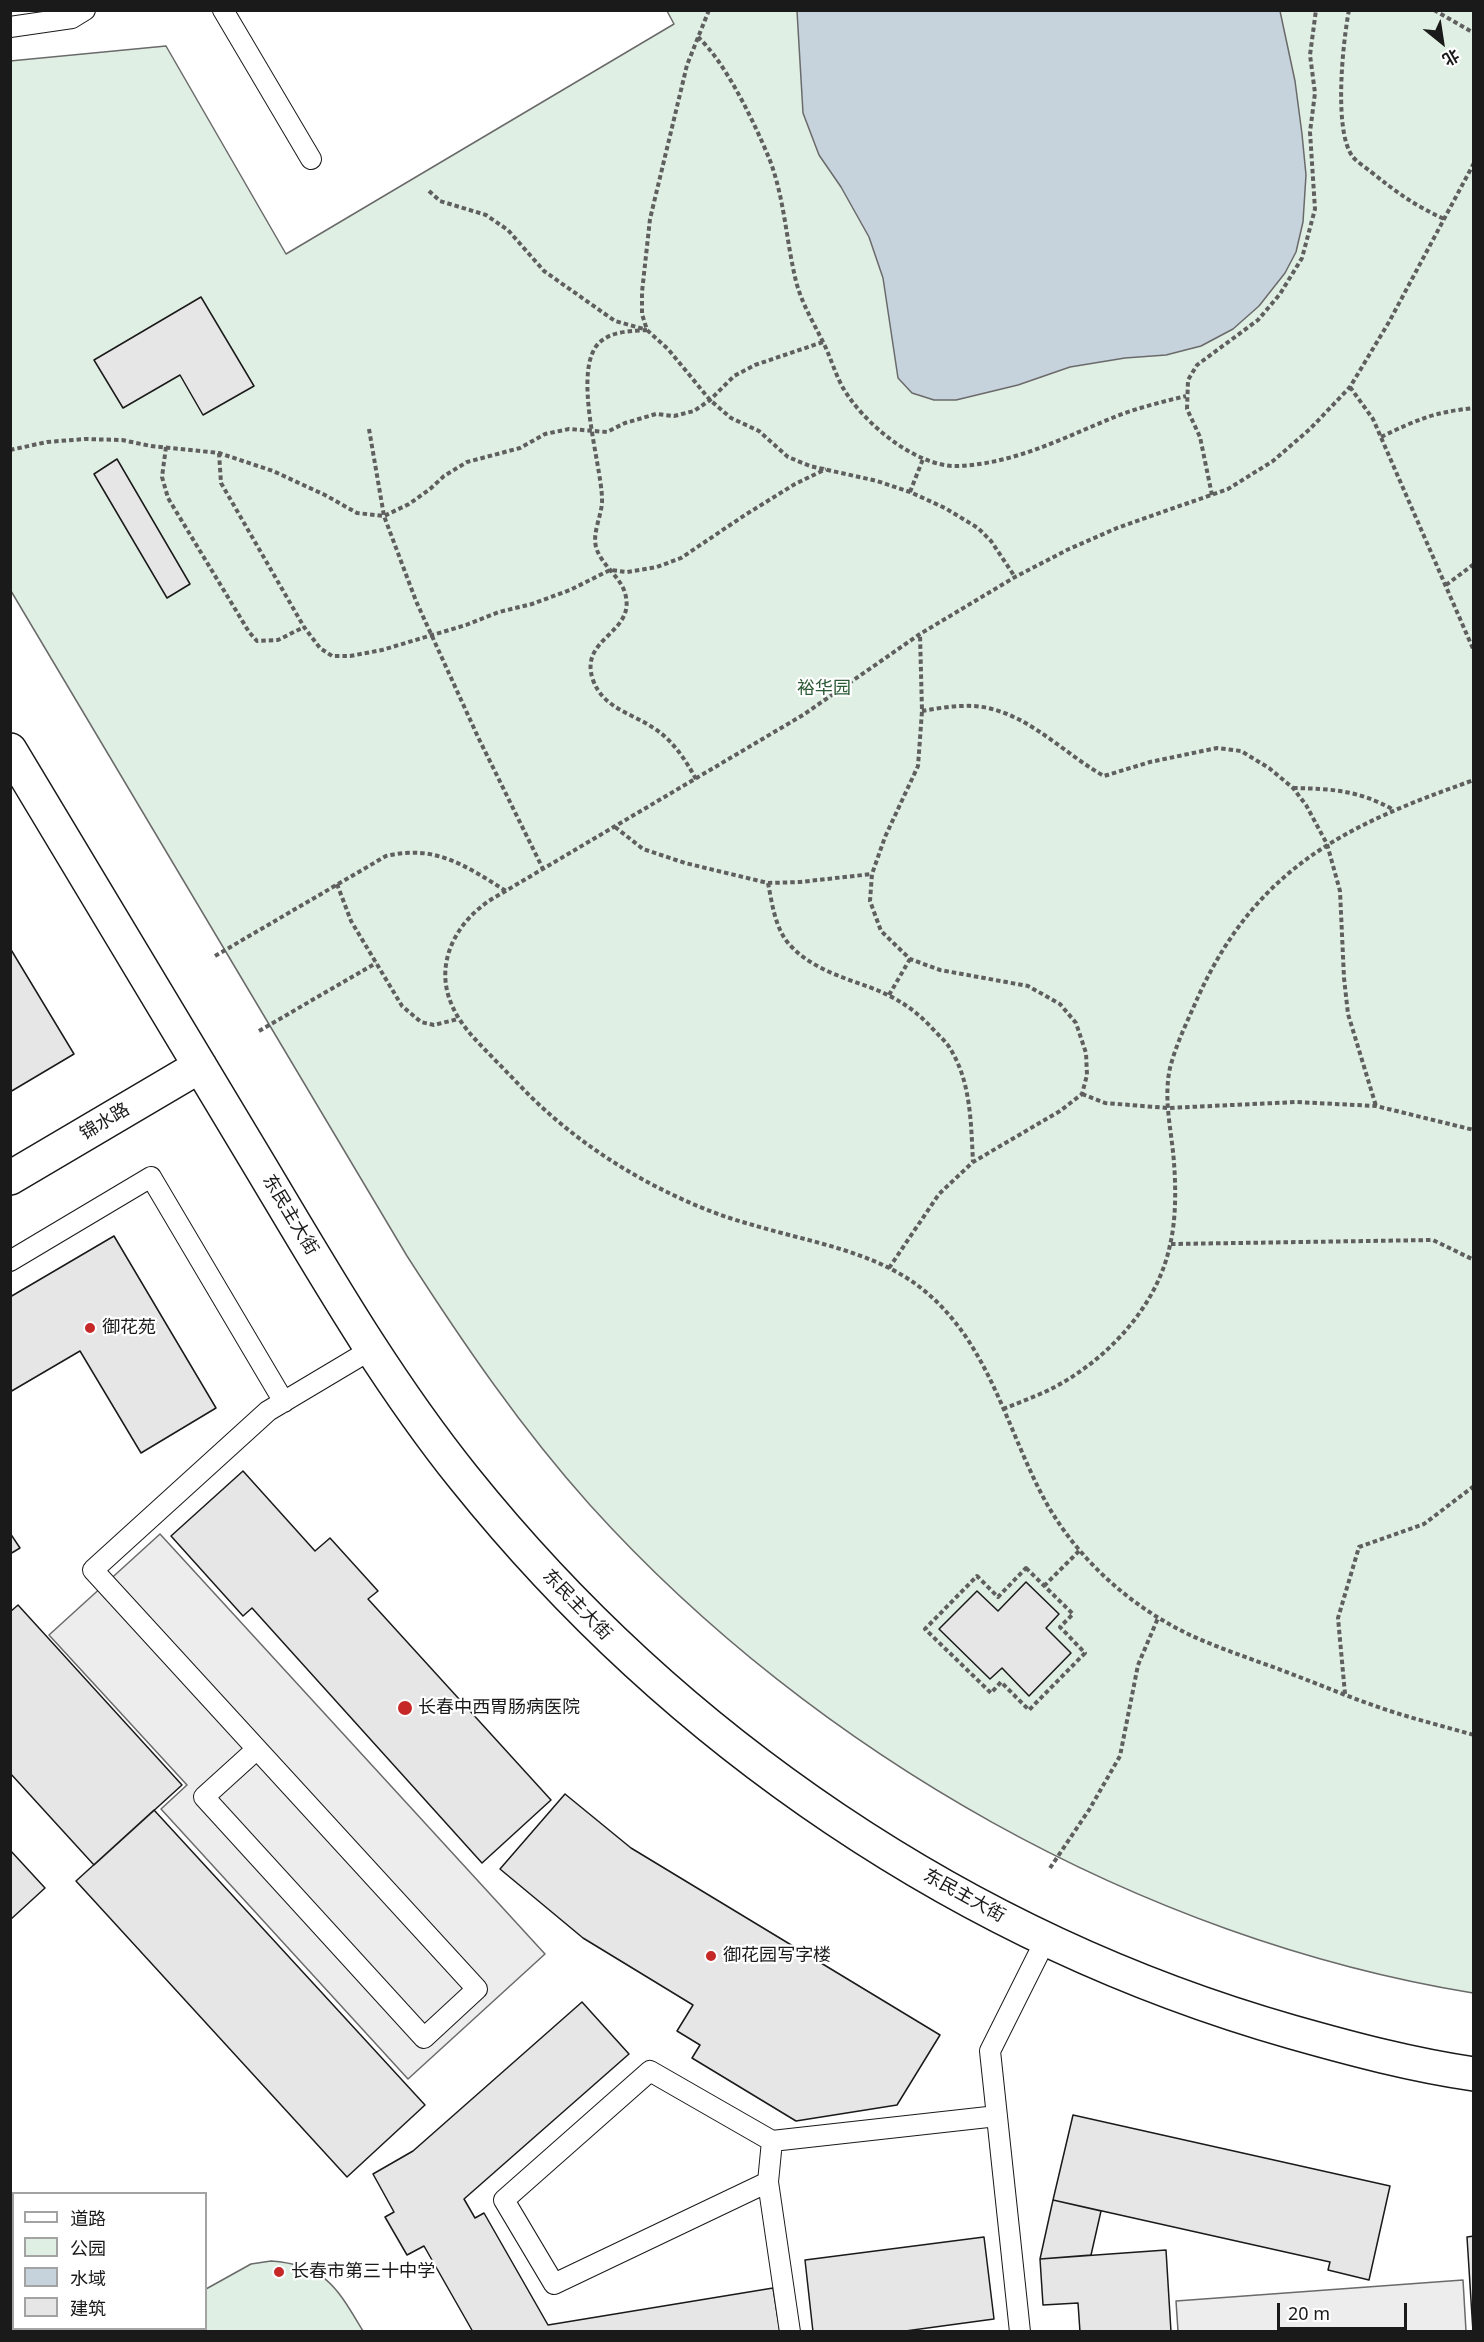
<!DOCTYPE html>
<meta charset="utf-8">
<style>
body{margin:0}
#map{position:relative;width:1484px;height:2342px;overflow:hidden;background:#fff;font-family:"Noto Sans","Noto Sans SC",sans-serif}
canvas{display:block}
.frame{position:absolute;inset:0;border:12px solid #1a1a1a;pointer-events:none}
.legend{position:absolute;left:12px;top:2192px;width:195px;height:138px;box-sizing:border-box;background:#fff;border:2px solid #a3a3a3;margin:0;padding:8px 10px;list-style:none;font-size:18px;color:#1a1a1a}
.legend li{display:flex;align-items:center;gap:12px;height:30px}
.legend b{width:30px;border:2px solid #a3a3a3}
.north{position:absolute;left:1412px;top:12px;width:60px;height:60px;-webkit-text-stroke:4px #fff;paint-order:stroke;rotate:150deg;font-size:16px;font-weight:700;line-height:24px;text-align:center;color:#1a1a1a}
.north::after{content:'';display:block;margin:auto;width:21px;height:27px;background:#1a1a1a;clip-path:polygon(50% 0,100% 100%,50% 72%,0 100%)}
.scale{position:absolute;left:1277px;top:2303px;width:130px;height:27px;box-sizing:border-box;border:3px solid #1a1a1a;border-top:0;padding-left:8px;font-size:18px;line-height:21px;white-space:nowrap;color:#1a1a1a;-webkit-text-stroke:4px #fff;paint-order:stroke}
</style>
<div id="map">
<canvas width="1484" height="2342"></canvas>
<div class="frame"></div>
<ul class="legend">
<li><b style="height:8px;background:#fff"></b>道路</li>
<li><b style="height:16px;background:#e0efe3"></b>公园</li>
<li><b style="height:16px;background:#c6d2dc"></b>水域</li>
<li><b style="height:16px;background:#e6e6e6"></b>建筑</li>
</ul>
<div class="north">北</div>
<div class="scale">20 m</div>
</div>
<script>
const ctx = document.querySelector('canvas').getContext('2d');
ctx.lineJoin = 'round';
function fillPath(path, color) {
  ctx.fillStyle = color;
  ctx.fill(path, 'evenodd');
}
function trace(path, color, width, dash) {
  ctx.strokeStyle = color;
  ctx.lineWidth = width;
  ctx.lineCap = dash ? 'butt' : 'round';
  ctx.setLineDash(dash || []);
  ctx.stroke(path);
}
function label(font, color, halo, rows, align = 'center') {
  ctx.font = font + ' "Noto Sans","Noto Sans SC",sans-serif';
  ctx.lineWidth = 4.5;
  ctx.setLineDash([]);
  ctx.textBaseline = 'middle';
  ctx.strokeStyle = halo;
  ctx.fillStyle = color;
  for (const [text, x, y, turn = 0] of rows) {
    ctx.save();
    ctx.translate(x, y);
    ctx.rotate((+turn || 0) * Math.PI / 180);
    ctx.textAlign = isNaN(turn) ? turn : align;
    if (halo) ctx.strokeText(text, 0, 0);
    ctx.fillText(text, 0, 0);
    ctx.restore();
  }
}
const green = new Path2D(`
 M667,11H1473V1993C1142,1939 815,1754 590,1505C521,1428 463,1343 407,1256L11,591L10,61L166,46L286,254L674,24Z
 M271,2261C326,2265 337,2288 363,2331H133L138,2328H206V2289L251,2264Z`);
fillPath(green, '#e0efe3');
trace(green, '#6a6a6a', 1.5);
const parking = new Path2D(`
 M160,1534L545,1954L408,2079L161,1809L187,1785L49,1635Z
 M1463,2280L1466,2331H1178L1176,2301Z`);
fillPath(parking, '#ededed');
trace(parking, '#6a6a6a', 1.5);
const water = new Path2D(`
 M797,11H1280L1295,81L1302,134L1306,175L1303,222L1296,252L1285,273L1259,306L1233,329L1201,346L1166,355L1125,358L1070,367L1018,385L956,400H934L912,393L898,378L883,278L869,237L841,187L819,155L803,113Z`);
fillPath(water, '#c6d2dc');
trace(water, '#6a6a6a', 1.5);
const building = new Path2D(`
 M201,297L254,386L203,415L180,375L123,408L94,360Z
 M117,459L190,584L167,598L94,474Z
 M10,948L74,1054L10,1092Z
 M114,1236L216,1408L141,1453L80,1351L10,1392V1297Z
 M243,1471L315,1551L330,1538L378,1591L368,1599L551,1800L482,1863L252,1608L243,1616L171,1536Z
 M10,1533L20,1548L10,1554Z
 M1026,1582L1059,1614L1046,1628L1071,1653L1029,1696L1002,1668L990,1679L939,1629L977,1591L998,1611Z
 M18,1605L182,1785L94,1865L10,1773V1612Z
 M565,1794L631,1848L940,2035L897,2105L796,2121L692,2058L700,2045L677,2031L693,2005L583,1938L500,1869Z
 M154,1810L425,2105L347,2177L76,1881Z
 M10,1850L45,1888L10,1920Z
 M582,2002L629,2054L464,2199L475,2218L484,2213L548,2325L773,2288L780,2332H473L424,2246L407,2255L385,2217L394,2212L373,2174L413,2151Z
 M1073,2115L1390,2186L1369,2280L1328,2270L1330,2262L1053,2200Z
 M1053,2200L1101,2211L1091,2255L1040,2259Z
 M1474,2236V2332H1473L1467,2237Z
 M984,2237L994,2319L898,2332H813L805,2260Z
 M1166,2250L1171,2332H1080L1078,2303L1043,2305L1040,2259Z`);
fillPath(building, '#e6e6e6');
trace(building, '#1a1a1a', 1.5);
const lane = new Path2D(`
 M223,10L311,159
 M10,27L72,18L85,10
 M10,1261L151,1177L284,1402
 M257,1749L477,1989L424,2038L204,1797Z
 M257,1749L93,1570L268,1411L372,1349
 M772,2141L768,2182L790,2332
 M768,2182L554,2284L504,2200L650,2071L772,2141L997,2116
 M1020,2332L990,2051L1046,1939`);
const secondary = new Path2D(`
 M10,750C94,889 177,1028 260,1166C324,1273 386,1381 464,1478C676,1742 966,1939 1292,2032C1352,2049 1412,2065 1474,2074
 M10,1178L200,1066`);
trace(lane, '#1a1a1a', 22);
trace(secondary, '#1a1a1a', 36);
trace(new Path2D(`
 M709,10L687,65L650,219L642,292V314L647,330L668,349L710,400L731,418L759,431L788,457L810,466L877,481L910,492L945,508L978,528L991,541L1015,577
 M1349,10C1343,41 1333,132 1353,157C1357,162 1365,167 1370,171C1396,192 1414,205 1444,219
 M1434,10L1474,33
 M698,37C726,63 754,122 769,158C784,196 786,238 795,277C800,300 812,320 822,340C830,355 834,371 842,386C861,421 915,467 957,466C1013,464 1061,439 1112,418C1136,408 1162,402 1186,396
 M1474,163L1389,322L1350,387L1310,429L1273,461L1228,489L1117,528L1069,549L1015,577L920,634L803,715L492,899C457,921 434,962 451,1003C460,1026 478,1042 495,1060C512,1077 528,1095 546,1111C582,1143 622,1170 665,1191C693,1205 723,1217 753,1225C809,1242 874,1251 921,1288C986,1339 1004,1420 1040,1491C1071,1553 1126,1604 1188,1634C1220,1649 1255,1660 1289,1673C1323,1686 1356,1700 1390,1711C1418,1720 1446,1727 1474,1735
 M429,191L440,201L486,215L508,230L544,271L615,321L644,329
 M647,330C632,331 612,331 600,342C571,368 601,463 602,498C603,514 592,531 596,547C601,565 620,576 625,593C637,634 578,637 593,680C603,708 631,713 652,727C672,739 685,759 696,779
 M1350,387L1373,419L1474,651
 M369,429L384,516L416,601L478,737L543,869
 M1381,437C1416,420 1434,412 1474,408
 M166,447L162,477L168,498L249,632L257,641L278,640L304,627
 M10,450L47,442L85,439L122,440L151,446L219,453L273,471L325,495L357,513L384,516L409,504L430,489L444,476L467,462L520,448L545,434L569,429L607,432L625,423L656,414L674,416L694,411L710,400L734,376L755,365L823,342
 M219,453L221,483L304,627L320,648L332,656H350L382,650L466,625L499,612L532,604L570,590L610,570L627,572L657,567L681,558L745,515L795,484L826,469
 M910,492L923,459
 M1212,495L1200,437L1187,409L1188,380L1197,365L1258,320L1280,294L1302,258L1315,209L1310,132L1315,93L1310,55L1316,10
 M1446,585L1474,564
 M922,711C935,709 949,706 963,706C1019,703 1059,751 1104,776L1150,762L1217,748L1241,751L1269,768L1293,788L1306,805L1327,844L1340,891L1344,978L1348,1014L1376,1106
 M1293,788C1333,789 1358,790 1394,810
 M615,827L643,849L685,863L768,883L800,882L872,874
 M768,883C772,903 775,928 789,944C809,967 841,977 869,987C893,996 912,1007 930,1026C937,1034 946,1041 951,1050C971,1083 971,1124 973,1162
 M337,884L351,921L402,1006L421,1022L434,1025L458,1019
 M215,956L386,856C435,844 466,866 506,891
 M889,995L910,959
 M259,1031L376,963
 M1082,1094L1105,1103L1168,1108L1297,1102L1376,1106L1474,1130
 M1171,1244L1433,1240L1474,1260
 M889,1268L939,1194L973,1162L1060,1111L1082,1094L1087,1075L1086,1053L1076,1023L1060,1004L1028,986L940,970L910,959L881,931L870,901L872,874L885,837L918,766L922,711L920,634
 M1003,1409C1018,1403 1034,1397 1049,1390C1105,1362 1157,1308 1170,1245C1176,1220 1176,1189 1174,1163C1172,1132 1163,1100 1170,1068C1176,1044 1188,1020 1198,997C1257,867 1346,825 1474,780
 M1026,1568L1073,1614L1060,1627L1085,1653L1029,1710L1001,1682L991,1693L925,1629L977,1576L998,1597Z
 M1044,1586L1079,1551
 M1345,1694L1338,1618L1359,1547L1424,1524L1474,1486
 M1050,1868L1089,1810L1120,1756L1138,1665L1158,1618`), '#5f5f5f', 4, [4.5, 3]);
trace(lane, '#fff', 20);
trace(secondary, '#fff', 33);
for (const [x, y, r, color] of [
 [90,1328,6,"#c62828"],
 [405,1708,8,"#c62828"],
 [711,1956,6,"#c62828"],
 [279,2272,6,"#c62828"]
]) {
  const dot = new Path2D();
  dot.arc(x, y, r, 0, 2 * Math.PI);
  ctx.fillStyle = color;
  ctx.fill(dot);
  trace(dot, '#fff', 2);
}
label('18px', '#2b5a34', '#fff', [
 ["裕华园",824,689]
]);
label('18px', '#1a1a1a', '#fff', [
 ["锦水路",105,1122,-31],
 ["东民主大街",290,1215,59],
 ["东民主大街",577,1605,46],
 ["东民主大街",964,1896,29]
]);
label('18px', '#1a1a1a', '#fff', [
 ["御花苑",102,1328],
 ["长春中西胃肠病医院",418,1708],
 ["御花园写字楼",723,1956],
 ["长春市第三十中学",291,2272]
], 'left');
</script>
